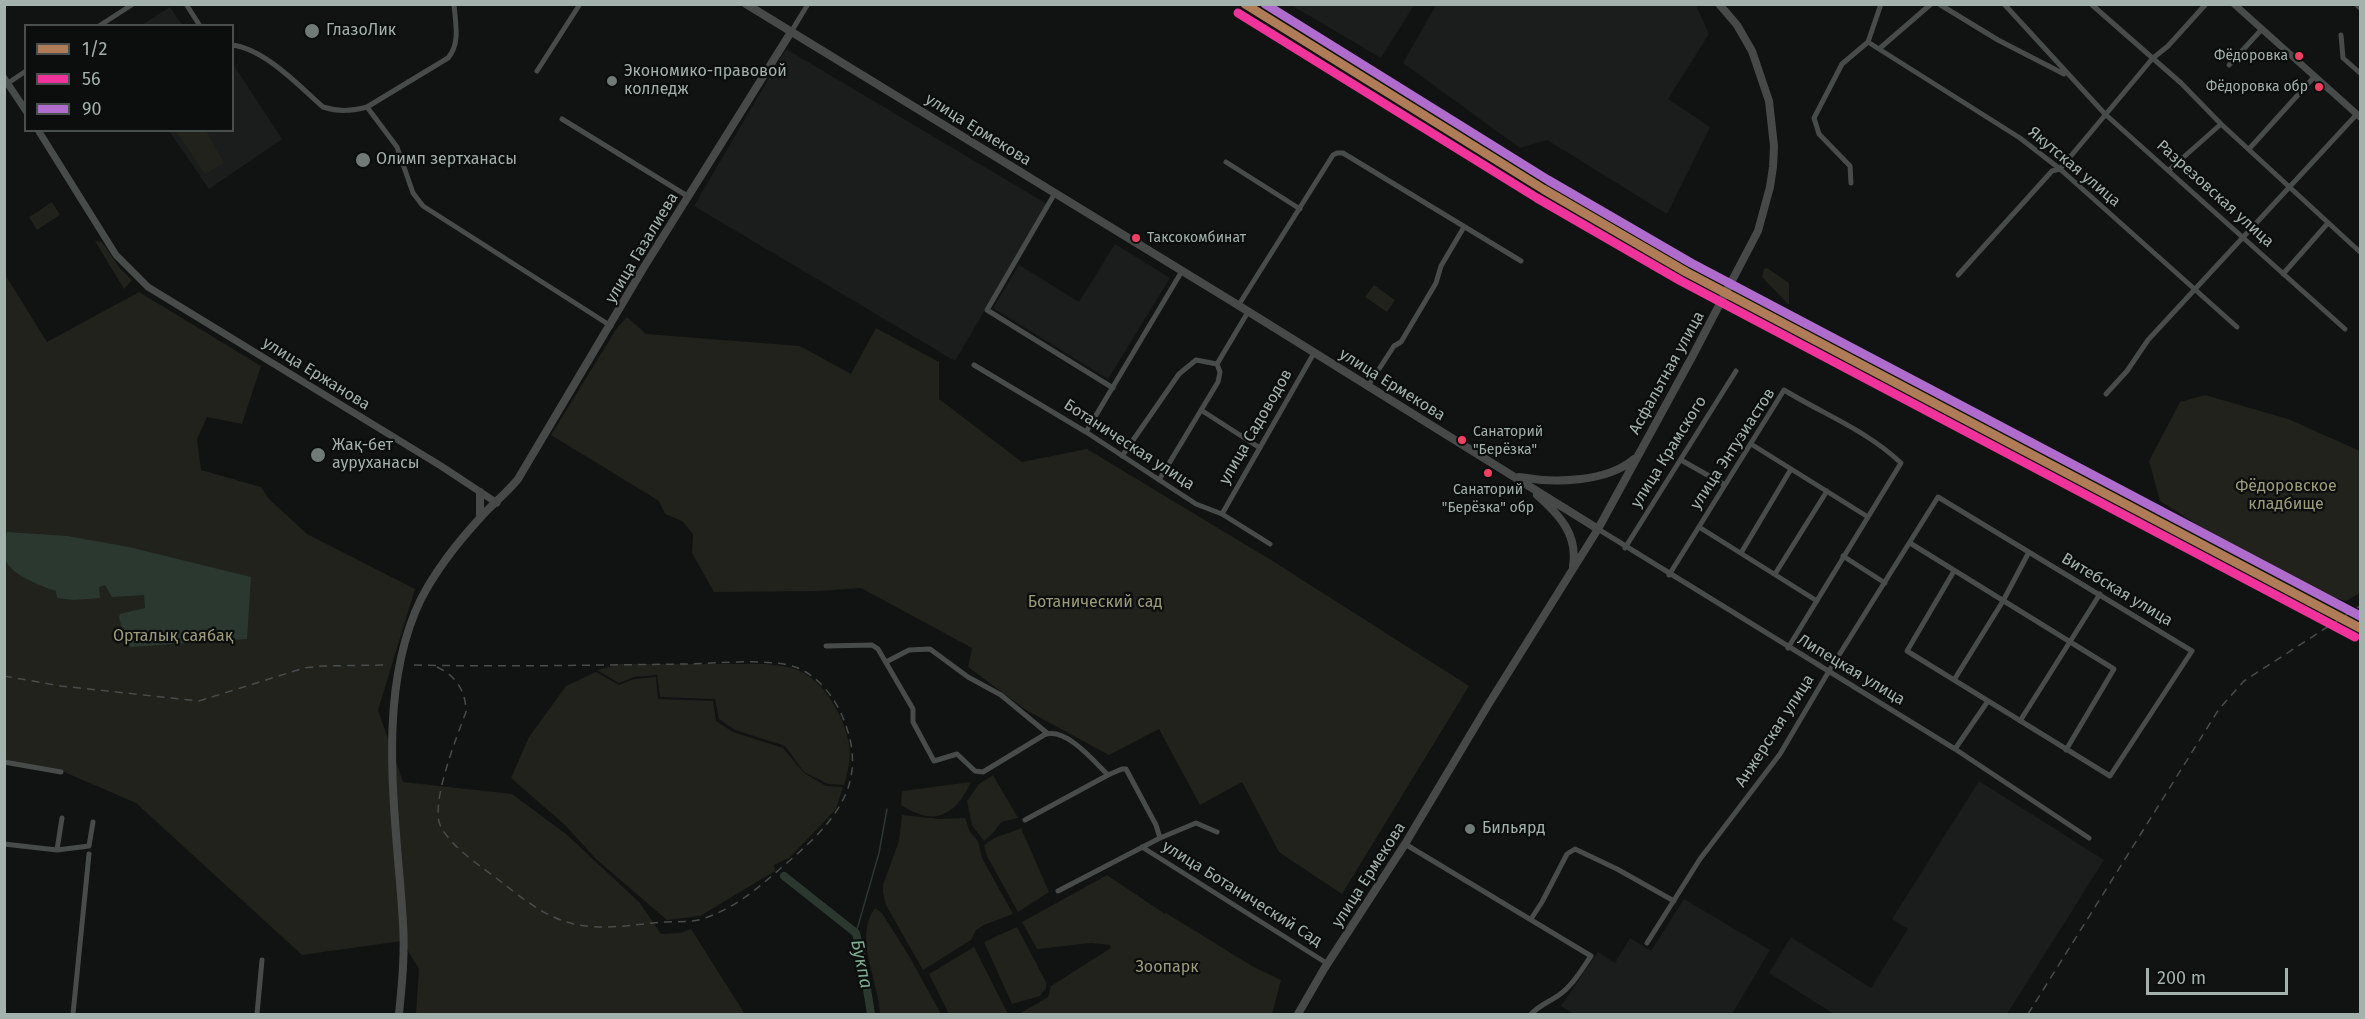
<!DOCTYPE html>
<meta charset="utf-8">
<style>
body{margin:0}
#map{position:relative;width:2365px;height:1019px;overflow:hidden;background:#111212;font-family:"Fira Sans",sans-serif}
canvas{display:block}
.frame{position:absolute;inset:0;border:6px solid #a3b2ac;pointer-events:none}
.legend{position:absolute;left:24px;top:24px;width:210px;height:108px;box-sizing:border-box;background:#0c0d0d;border:2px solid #484f4d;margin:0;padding:8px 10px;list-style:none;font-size:18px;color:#a3b2ac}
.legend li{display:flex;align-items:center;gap:12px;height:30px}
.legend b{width:30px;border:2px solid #484f4d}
.scale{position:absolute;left:2146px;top:968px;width:142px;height:27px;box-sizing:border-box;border:3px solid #a3b2ac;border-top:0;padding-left:8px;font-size:18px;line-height:21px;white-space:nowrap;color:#a3b2ac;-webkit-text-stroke:4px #0c0d0d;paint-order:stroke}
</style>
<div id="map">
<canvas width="2365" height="1019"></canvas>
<div class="frame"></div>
<ul class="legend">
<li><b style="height:8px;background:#b07c57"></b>1/2</li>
<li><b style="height:8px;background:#ef339a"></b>56</li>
<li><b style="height:8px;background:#b06ccc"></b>90</li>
</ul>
<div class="scale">200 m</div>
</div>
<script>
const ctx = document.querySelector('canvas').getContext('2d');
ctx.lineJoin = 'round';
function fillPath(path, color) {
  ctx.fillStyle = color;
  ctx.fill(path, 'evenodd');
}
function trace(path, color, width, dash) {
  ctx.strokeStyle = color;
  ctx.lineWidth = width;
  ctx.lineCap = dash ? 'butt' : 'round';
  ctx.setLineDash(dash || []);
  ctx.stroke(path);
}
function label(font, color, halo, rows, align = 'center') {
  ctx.font = font + ' "Fira Sans",sans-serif';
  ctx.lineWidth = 4.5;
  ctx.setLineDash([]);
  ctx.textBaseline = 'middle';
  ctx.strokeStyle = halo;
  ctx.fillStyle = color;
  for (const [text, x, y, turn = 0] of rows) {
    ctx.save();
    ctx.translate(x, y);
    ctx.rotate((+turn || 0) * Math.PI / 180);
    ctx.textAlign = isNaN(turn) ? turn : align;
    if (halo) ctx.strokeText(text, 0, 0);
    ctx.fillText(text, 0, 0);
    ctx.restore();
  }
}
fillPath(new Path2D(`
 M1291,5H1414L1381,58Z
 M1436,5H1696L1709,34L1668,99L1710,127L1667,214L1547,140L1520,148L1403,63Z
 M170,7L182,25H142Z
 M786,49L1047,204L955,361L694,206Z
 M233,64L282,139L209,189L169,131L232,130Z
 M1115,244L1170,278L1108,379L993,308L1019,265L1079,302Z
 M1979,781L2104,860L2007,1014H1834L1769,973L1791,937L1871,988L1908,929L1892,919Z
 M1684,899L1770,950L1732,1014H1574L1561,1006L1598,952L1615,963L1630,938L1651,951Z`), '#1b1d1d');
fillPath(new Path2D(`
 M176,131H206L224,163L205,174Z
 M52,202L60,215L37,230L29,217Z
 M95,241L102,242L119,267L132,280L124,289Z
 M1767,268L1789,283V305L1762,277L1764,269Z
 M4,273L47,342L139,292L261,366L242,424L207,417L197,439L201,470L261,487L269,499L307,534L415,589L378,710L403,782L512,794L566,834L640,903L661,934L680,933L691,929L743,1011L744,1014H416L419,969L402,941L302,955L136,803L57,769L5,762Z
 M1374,285L1395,300L1387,312L1365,297Z
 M627,317L646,334L800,346L851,374L876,328L939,362V399L1022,462L1087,449L1271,560L1469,686L1342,894L1279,852L1242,782L1200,805L1159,729L1109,755L1026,710L968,667L972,648L861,588L819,591L714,592L692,553L693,534L682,521L665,514L659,501L551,435L617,328Z
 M2205,395L2288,419L2360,451V593L2346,601C2281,583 2216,536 2160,501L2149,461L2180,402Z
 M620,664H766C778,666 791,666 802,672C827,684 849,725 850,753C850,763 847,774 844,785L828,784L804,772L785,746L735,730L719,719L715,699L660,697L657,675L634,677L619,683L597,670Z
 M596,672L619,685L634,679L656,677L658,699L713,701L716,721L733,732L783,748L804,773L826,786L843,787L836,809L819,827L789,858L774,865L775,871L700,916L667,920L596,859L565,825L511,778L529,737L566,686Z
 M993,775L1018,818L1001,822L993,833L984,841L972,825L967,801L979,784Z
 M971,782C955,816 935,827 901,805L902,791Z
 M902,815L939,819L965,818L970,832L978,841L982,858L1013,914L984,925L976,930L971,940L923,970L886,905L883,893V885L899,841Z
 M1021,828L1049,892L1018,912L987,856L984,846C994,835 1009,834 1021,828Z
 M1107,875L1165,914L1166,913L1252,966L1281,980L1272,1014H1019L1048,997L1051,986L1111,948L1110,945L1091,943L1037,949L1022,922Z
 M875,908L882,913L909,956L941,1014H880C879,981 853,938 875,908Z
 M1017,927L1046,982V988L1040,996L1012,1004L984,942Z
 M974,947L1008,1014H949L929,974Z`), '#21221c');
fillPath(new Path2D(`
 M7,532L67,536L129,547L251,577L247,639L130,647L124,637L119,617L120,614L145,608L144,595L112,597L105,585L99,587L100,598L74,600L57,598L56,591C41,586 13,576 6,561C2,553 5,540 7,532Z`), '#2a3830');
trace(new Path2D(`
 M856,933L879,853L887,809`), '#2a3830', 1.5);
trace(new Path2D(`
 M784,876L856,933L863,964L871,1014`), '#2a3830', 8);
trace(new Path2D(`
 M186,4L200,26
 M1939,4L1998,40L2064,74
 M2004,4L2105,114L2345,329
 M2091,4L2181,83L2221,124L2360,252
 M2356,4L2360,8
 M99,26L133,4
 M791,32L808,4
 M2341,35L2343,58L2360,73
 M1868,42L1879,49L1931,4
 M232,45C265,49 299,86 323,107C339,112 351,111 367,107L448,58C461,43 455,22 454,4
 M1879,49L2020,138L2060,169L2237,327
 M2229,65L2262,29
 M537,71L580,4
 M8,83L26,71
 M367,107L397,147L413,193L423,206L611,326
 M562,119L689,197
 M2249,149L2315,76
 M1226,162L1300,209
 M2169,170L2221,124
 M1851,183L1850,166L1819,134L1814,118L1842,64L1868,42L1881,4
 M1055,193L987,310L1113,388
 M2283,274L2328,223
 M1958,275L2052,171L2060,169L2152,59L2168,46L2206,4
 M1238,306L1333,155L1337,153H1343L1521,261
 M974,365L1086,432L1196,504L1222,514L1270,544
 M1368,386L1394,346L1401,342L1436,283L1441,266L1464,227
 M2106,394L2127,371L2148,340L2357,114
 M1201,410L1260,448
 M1086,432L1182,271
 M1751,444L1868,517
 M1122,456L1179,374L1196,360L1217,364L1248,312
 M1681,460L1725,485
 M1159,480L1218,382L1220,372L1217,364
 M1222,514L1314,353
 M1699,527L1817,601
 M1598,529L1955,749L2089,838
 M1910,543L2114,669L2066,750
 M1625,548L1736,371
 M1741,553L1791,469
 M1843,556L1885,583
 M1775,574L1827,491
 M1669,575L1784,390C1825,415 1866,430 1901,463L1788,648
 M826,646L872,645L878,649L913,709V722L934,761L957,754L975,771L983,772L1044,735C1065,726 1094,761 1108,775L1122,769H1126L1156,825L1160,838
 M886,662L909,650L930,649L968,677L1001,695L1047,733
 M1954,680L2003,601L2029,552
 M2020,721L2100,594
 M1955,749L1988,701
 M4,762L61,772
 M1025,820L1108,775
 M4,844L57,850L62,818
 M1405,844L1591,956C1582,969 1573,985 1559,995C1549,1002 1540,1005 1531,1014
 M1142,847L1328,964
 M57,850L89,846L93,822
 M1058,891L1160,838L1196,823L1217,832
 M1531,919L1542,902L1567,854L1575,849L1617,869L1674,901
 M1647,943L1700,859L1780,754L1829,671L1938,497L2192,651L2110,776L1907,651L1954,571
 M73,1014L89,854
 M257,1014L262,960`), '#474b4a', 5);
trace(new Path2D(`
 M2234,4L2360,117
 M4,78L26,111
 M38,130L116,255L148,287L441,466L497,503`), '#474b4a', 7);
trace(new Path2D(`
 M746,4L1233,302L1598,529
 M1519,477C1553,483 1606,483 1634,459
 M1537,495C1560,515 1578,535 1573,566
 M480,518V492
 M399,1014C402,984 405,954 403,923C397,821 374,695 421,599C436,570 458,542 480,518C492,504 506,494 518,479L644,267L791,32
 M1298,1014L1324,969L1405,844L1488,705L1598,529L1692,357L1758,231L1770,187L1773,167L1774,146L1769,101L1752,51L1737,25L1719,4`), '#464948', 8);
trace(new Path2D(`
 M414,665C504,667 594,665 684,664C714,664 770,657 798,668C819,677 835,698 843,718C872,787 830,826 781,868C758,888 735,908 705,918C692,923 679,921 665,922C636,924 603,931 574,924C546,918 522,898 500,881C481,866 453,849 441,827C429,806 457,736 466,712C466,689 454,673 432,665
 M4,676L61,686L199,701L304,668L322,666L384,665
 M2028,1014L2219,709L2244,681L2360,606`), '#484c4b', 1.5, [8, 6]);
trace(new Path2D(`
 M1245,4L1543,189L1686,272L2360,628`), '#b07c57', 9);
trace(new Path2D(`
 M1238,13L1537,198L1681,281L2355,637`), '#ef339a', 9);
trace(new Path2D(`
 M1265,4L1548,180L1691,263L2360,616`), '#b06ccc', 9);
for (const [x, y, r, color] of [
 [312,31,8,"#707a76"],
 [2299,56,5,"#f24062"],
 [612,81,6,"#707a76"],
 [2319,87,5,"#f24062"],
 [363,160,8,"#707a76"],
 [1136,238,5,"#f24062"],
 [1462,440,5,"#f24062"],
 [318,455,8,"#707a76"],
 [1488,473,5,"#f24062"],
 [1470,829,6,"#707a76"]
]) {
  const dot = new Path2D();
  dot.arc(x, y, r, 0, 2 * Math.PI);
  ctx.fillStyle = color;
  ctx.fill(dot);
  trace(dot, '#0c0d0d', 2);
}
label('14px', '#a3b2ac', '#0c0d0d', [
 ["Фёдоровка",2288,56],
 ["Фёдоровка обр",2308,87],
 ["Таксокомбинат",1147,238,"left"],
 ["Санаторий",1473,432,"left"],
 ["\"Берёзка\"",1473,450,"left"],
 ["Санаторий",1488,490,"center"],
 ["\"Берёзка\" обр",1488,508,"center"]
], 'right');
label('16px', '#a3b2ac', '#0c0d0d', [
 ["ГлазоЛик",326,31],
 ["Экономико-правовой",624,72],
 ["колледж",624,90],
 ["Олимп зертханасы",376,160],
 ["Жақ-бет",332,446],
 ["ауруханасы",332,464],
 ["Бильярд",1482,829]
], 'left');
label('16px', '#a3b2ac', '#0c0d0d', [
 ["улица Ермекова",978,130,32],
 ["Якутская улица",2074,167,40],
 ["Разрезовская улица",2215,194,42],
 ["улица Газалиева",642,248,-59],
 ["Асфальтная улица",1667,373,-61],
 ["улица Ержанова",316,374,32],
 ["улица Ермекова",1392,385,32],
 ["улица Садоводов",1256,427,-60],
 ["Ботаническая улица",1129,445,33],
 ["улица Энтузиастов",1733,449,-57],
 ["улица Крамского",1669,452,-58],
 ["Витебская улица",2117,590,31],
 ["Липецкая улица",1851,670,31],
 ["Анжерская улица",1775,731,-57],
 ["улица Ермекова",1369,875,-57],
 ["улица Ботанический Сад",1242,894,32]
]);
label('16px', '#9d9c7b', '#0c0d0d', [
 ["Фёдоровское",2286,487],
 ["кладбище",2286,505],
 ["Ботанический сад",1095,603],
 ["Орталық саябақ",173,637],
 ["Зоопарк",1167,968]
]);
label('italic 18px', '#7bac8f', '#0c0d0d', [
 ["Букпа",861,964,78]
]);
</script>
